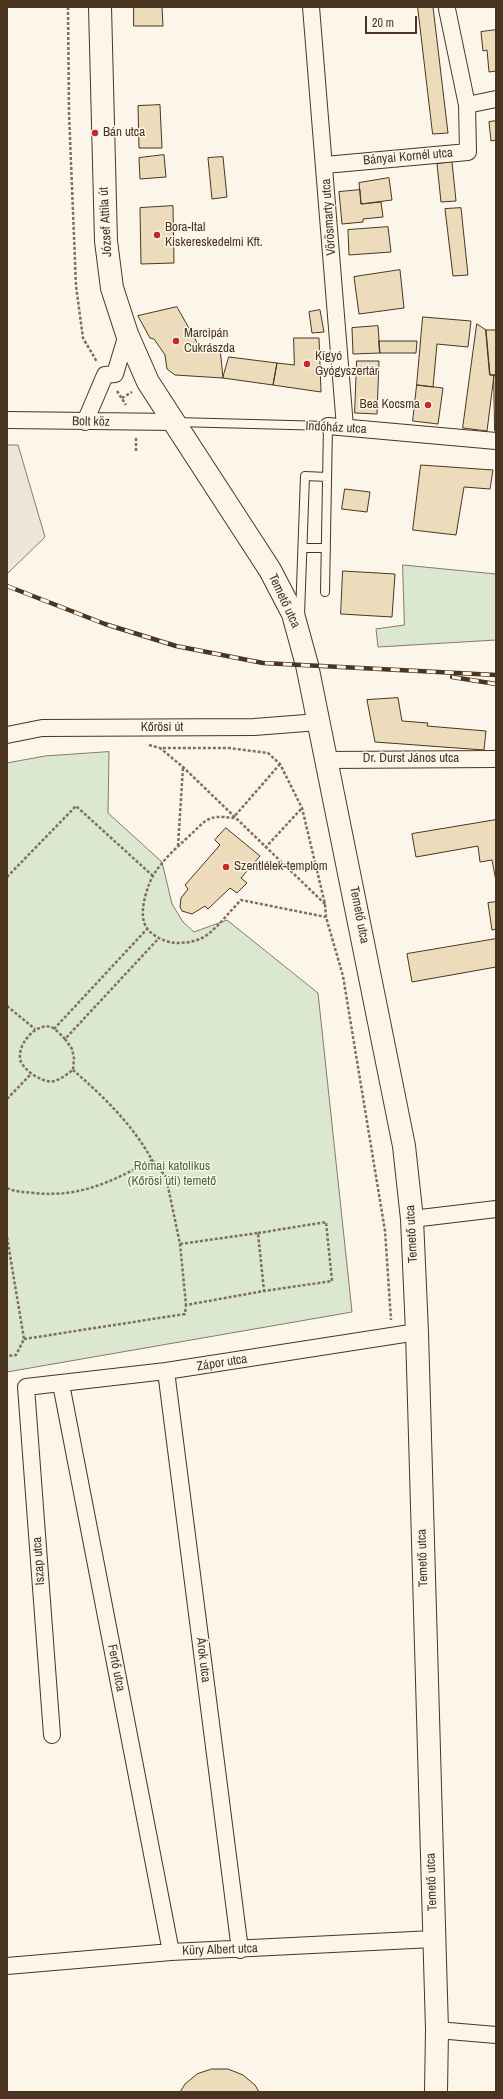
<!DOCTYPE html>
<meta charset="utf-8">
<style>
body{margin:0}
#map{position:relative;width:503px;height:2099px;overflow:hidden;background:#fbf6e9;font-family:"Archivo Narrow",sans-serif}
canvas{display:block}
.frame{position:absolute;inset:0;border:8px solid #4a3520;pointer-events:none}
.scale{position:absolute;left:365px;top:16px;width:52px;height:18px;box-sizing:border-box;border:2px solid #4a3520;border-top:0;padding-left:5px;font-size:12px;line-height:14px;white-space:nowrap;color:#4a3520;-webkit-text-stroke:3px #fbf6e9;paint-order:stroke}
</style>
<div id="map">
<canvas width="503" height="2099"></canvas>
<div class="frame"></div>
<div class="scale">20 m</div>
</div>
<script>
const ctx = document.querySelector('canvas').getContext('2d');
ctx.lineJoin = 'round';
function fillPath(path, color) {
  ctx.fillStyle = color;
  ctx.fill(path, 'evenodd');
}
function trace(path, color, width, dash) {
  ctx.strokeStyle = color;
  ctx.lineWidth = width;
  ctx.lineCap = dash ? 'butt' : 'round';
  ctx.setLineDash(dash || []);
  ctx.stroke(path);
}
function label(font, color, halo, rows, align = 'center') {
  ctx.font = font + ' "Archivo Narrow",sans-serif';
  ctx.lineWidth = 3;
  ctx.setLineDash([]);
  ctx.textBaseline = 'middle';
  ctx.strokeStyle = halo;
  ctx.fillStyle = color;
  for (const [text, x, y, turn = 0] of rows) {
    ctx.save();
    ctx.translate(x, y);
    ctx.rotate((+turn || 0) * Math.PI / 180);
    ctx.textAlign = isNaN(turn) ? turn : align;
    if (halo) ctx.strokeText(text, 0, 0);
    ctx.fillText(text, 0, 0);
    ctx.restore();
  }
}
const green = new Path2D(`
 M403,565L496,574V640L378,647L376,629L404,625Z
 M109,752L108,813L162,862L172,904L183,922L194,932L227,920L318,993L352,1312L7,1372V763L45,756Z`);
fillPath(green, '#dce7d0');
trace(green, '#887966', 1);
const parking = new Path2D(`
 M7,445H18L45,537L7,574Z`);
fillPath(parking, '#ede7d9');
trace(parking, '#887966', 1);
const building = new Path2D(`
 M134,7H162L163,26H134Z
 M418,7H433L448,133L433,134Z
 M496,30V71L489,72L487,50L483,51L481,32Z
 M160,105L162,148H139L138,106Z
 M496,121V140L491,141L489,122Z
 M164,155L166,177L140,179L139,158Z
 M223,157L227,197L212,199L208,158Z
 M452,162L456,201L441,202L437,164Z
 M389,178L392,200L361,204L359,183Z
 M360,190L361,204L381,202L383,217L363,219V222L342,224L339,192Z
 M173,206L174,263L141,264L140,208Z
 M461,208L468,275L453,276L445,209Z
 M388,227L391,252L349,255L348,230Z
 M400,270L404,308L359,314L354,277Z
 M177,307L198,344L220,348L223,378L175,375L167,369L165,355L154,339L150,338L138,316Z
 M320,310L324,332L312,333L309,312Z
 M423,317L471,321L468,347L437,344L433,387L417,385Z
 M477,324L486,330L490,375H494L487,431L463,428Z
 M378,326L380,353L353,354L352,328Z
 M486,330H496V375H490Z
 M294,338H319L321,392L273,385L277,363L294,365Z
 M379,341H417L416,353H380Z
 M229,357L277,363L273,385L223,378Z
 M357,361H379L377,414L355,413Z
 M494,375H496V431H495Z
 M417,385L443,388L438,424L413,421Z
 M421,465L493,470L490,489L464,487L456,535L413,530Z
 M345,489L370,492L367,512L342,509Z
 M343,571L395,574L392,617L341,614Z
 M398,698L402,721L428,723L427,726L486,731L484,750L375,742L367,700Z
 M496,820V881L492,860L480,862L478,846L416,857L412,834Z
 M226,828L260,856L241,878L247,883L237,893L230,888L208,909L205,906L192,914L182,911L180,907L181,898L188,889L185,885L220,845L215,840Z
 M496,902V929L492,930L488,903Z
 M496,939V967L412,982L407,954Z
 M212,2069H228L243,2075L255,2085L259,2092H180L185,2084L197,2074Z`);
fillPath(building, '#ecdcbc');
trace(building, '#4a3520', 1);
const service = new Path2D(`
 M176,422L328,426L325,592
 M303,548H326
 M300,615L305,476L327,477`);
const minor = new Path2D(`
 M311,7L345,427
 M447,9L467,105
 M325,165L468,152L467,105L496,99
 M7,420L175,422
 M85,422L105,375L115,374L127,334
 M328,426L496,441
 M7,735L42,728L254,727L319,722
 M327,760L496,759
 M412,1219L496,1209
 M166,1371L240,1950
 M61,1384L171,1952
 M52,1735L26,1387L166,1371L417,1332
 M7,1966L171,1952L433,1939
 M437,2030L496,2035`);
const primary = new Path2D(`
 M100,7L106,241L112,288L127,334L148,382L270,570L293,614L307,665L404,1146L412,1219L417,1332L437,2030L436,2092`);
trace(service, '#4a3520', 10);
trace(minor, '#4a3520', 18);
trace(primary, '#4a3520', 24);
trace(new Path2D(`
 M68,7L69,113L76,286L83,338L97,362
 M117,391L126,405
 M122,398L132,392
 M136,451V437
 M149,745L160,748
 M280,764L233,818C206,814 206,821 187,838C175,849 162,861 154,874C147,886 140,909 144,922C147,934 164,942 175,943C186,943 197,942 207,935C219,926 230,911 241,900L326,917
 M178,846L183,767
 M265,848L302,808
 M7,877L76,806L153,876
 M325,904L183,767L160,748H229L268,753L280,764L302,808L325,904L326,917L343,976L385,1231L391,1320
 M7,1006L35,1029
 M54,1029L147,929
 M65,1039C61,1035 56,1029 51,1027C35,1022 15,1047 21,1062C25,1069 32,1075 39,1078C45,1081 51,1083 57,1080C63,1078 68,1073 73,1070L74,1058L72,1049L65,1039L159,938
 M7,1099L31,1074
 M152,1160L166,1177L180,1244L186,1305L264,1291L258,1233L180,1244
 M7,1188C15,1192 24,1192 34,1193C80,1198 113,1181 152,1160C133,1125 103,1096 73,1070
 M258,1233L326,1222L332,1281L264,1291
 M7,1237L24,1339L16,1355L7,1356
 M24,1339L185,1314L186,1305`), '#7f6f5c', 2.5, [3, 2]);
trace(service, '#fbf6e9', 8);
trace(minor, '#fbf6e9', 16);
trace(primary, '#fbf6e9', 22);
const rail = new Path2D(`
 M7,586L105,624L176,646L263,663L496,675
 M452,677L496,684`);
trace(rail, '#4a3520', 4.5);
trace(rail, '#fbf6e9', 3, [9]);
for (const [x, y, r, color] of [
 [95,133,4,"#c62828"],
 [157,235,4,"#c62828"],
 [176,341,4,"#c62828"],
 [307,364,4,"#c62828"],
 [428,405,4,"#c62828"],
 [226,867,4,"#c62828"]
]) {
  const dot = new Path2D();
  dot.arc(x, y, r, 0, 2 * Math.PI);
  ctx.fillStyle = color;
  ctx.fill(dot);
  trace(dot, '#fbf6e9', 1.5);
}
label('13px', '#4a3520', '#fbf6e9', [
 ["Bán utca",103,133],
 ["Bora-Ital",165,228],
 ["Kiskereskedelmi Kft.",165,243],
 ["Marcipán",184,334],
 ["Cukrászda",184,349],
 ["Kígyó",315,357],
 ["Gyógyszertár",315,372],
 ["Bea Kocsma",420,405,"right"],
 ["Szentlélek-templom",234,867]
], 'left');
label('13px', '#4a3520', '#fbf6e9', [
 ["Bányai Kornél utca",408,157,-5],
 ["Vörösmarty utca",329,217,-94],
 ["József Attila út",106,222,-93],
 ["Bolt köz",91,422,1],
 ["Indóház utca",336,428,3],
 ["Temető utca",284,601,65],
 ["Kőrösi út",162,728],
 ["Dr. Durst János utca",411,759],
 ["Temető utca",359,915,79],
 ["Temető utca",412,1234,-93],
 ["Zápor utca",222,1363,-9],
 ["Temető utca",423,1558,-92],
 ["Iszap utca",39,1561,-94],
 ["Árok utca",203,1660,83],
 ["Fertő utca",116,1668,79],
 ["Temető utca",432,1882,-92],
 ["Küry Albert utca",220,1950,-2]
]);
label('13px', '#436837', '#fbf6e9', [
 ["Római katolikus",172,1167],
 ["(Kőrösi úti) temető",172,1182]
]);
</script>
